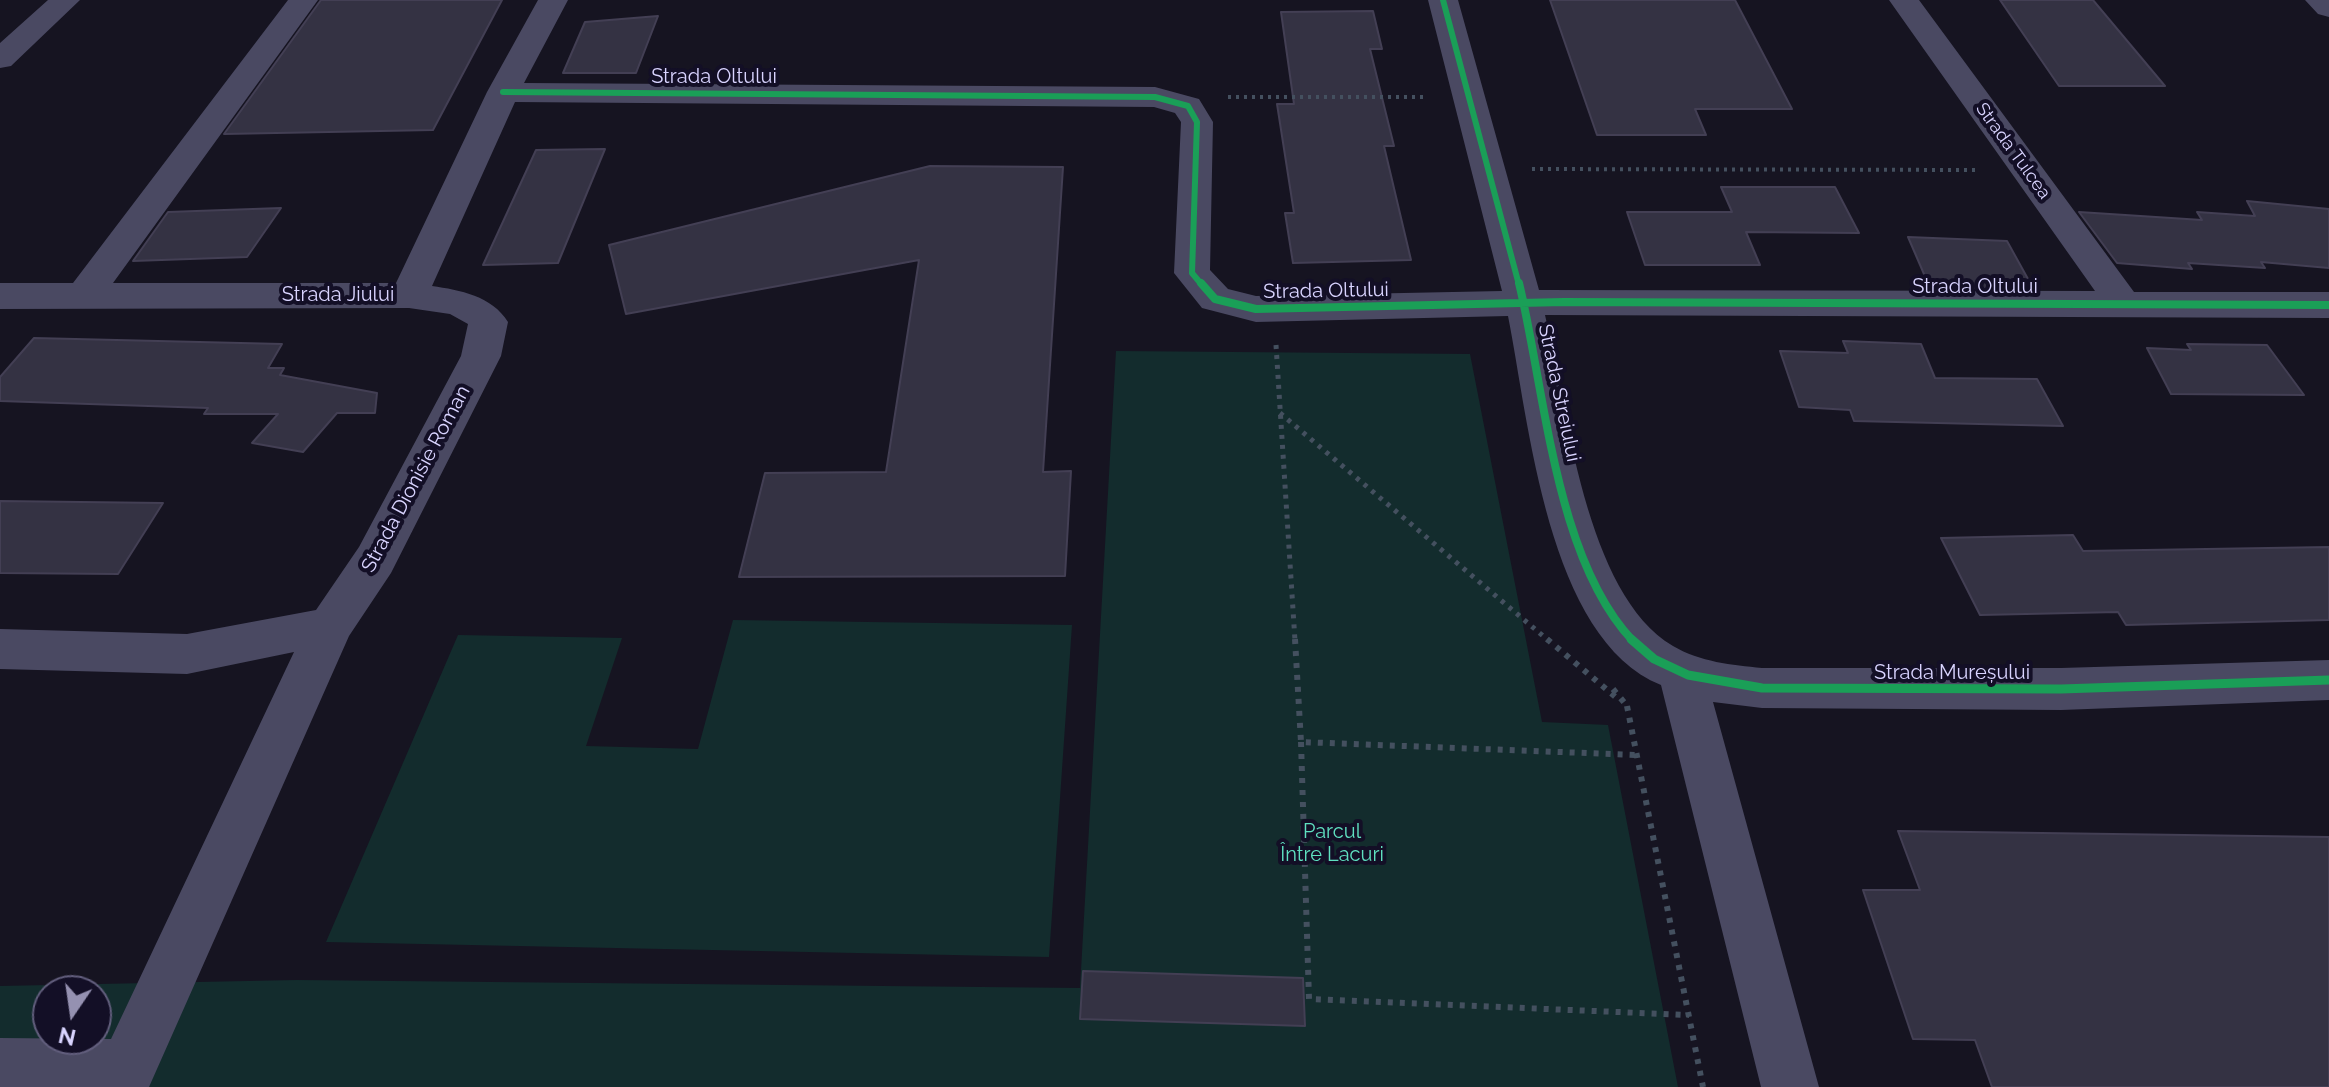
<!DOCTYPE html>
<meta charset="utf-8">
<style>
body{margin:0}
#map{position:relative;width:2329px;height:1087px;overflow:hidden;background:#161421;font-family:Raleway,sans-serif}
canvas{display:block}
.north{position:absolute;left:32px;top:975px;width:80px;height:80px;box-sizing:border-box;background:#130f26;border:2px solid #625e7d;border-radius:50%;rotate:193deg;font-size:22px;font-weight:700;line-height:32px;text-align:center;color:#d9d4ff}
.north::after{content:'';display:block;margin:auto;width:28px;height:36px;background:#9591b1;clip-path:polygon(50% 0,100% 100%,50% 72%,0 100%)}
</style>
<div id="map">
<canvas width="2329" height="1087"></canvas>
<div class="north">N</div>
</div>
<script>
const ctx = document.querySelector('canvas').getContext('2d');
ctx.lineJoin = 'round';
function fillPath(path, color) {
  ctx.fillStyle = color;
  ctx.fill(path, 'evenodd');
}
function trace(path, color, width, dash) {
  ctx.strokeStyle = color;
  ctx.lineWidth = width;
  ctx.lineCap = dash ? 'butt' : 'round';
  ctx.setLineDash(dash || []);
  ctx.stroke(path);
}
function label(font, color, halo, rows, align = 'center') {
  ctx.font = font + ' Raleway,sans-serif';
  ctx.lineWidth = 8;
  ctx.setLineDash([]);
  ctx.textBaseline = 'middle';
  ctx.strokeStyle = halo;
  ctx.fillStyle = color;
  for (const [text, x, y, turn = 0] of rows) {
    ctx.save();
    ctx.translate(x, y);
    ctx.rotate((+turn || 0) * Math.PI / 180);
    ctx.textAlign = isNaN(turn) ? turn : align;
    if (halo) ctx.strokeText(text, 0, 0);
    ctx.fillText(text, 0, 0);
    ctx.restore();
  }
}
fillPath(new Path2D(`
 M1116,351L1470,354L1542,722L1608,725L1678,1087H0V986L297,980L1080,988ZM48,991H96V1039H48Z
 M733,620L1072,625L1049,957L326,942L458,635L622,638L586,746L698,749Z`), '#132c2d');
const building = new Path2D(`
 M321,0H502L433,130L224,134Z
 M1550,0H1735L1792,109H1695L1706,135H1597Z
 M2000,0H2093L2165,86H2059Z
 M1373,11L1382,49H1370L1394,146H1384L1411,260L1293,263L1285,213H1294L1277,104H1294L1281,12Z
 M658,16L636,73H563L585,22Z
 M605,149L558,263L483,265L536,150Z
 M930,166L1063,167L1043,472L1071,471L1065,576L739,577L765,473L886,472L919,260L626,314L609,245Z
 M1721,187H1835L1859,233L1746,232L1760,265H1645L1627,212H1732Z
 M2247,201L2329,209V268L2261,262L2265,268L2188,263L2192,269L2117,263L2079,212L2202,220L2197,212L2255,216Z
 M281,208L247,257L133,261L168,212Z
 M1908,237L2007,241L2033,288H1930Z
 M34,338L282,344L268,368H284L280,375L377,393L375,413H337L303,452L252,443L278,414H204L208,408L0,401V377Z
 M1843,341L1921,344L1935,378L2037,379L2063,426L1854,421L1850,410L1799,407L1780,351L1848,353Z
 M2187,344L2267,345L2304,395L2171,394L2147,348L2191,350Z
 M0,501L163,503L118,574L0,573Z
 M2073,535L2083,551L2329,547V620L2126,625L2118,612L1980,615L1941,538Z
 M1898,831L2329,837V1087H1992L1975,1040L1913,1039L1863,890H1920Z
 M1083,971L1303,978L1305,1026L1080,1019Z`);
fillPath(building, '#343243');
trace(building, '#433f54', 2);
trace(new Path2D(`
 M1228,97H1426
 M1532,169L1978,170`), '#44505f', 4, [3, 5]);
trace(new Path2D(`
 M1276,345L1295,641
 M1280,413L1549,641`), '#44505f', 5, [4, 6]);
trace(new Path2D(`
 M1295,639L1301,742L1637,755
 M1547,639L1618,699
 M1613,689L1628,707
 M1627,706L1703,1087
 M1301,742L1309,999L1689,1015`), '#44505f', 6, [5, 7]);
fillPath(new Path2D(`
 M48,0H80L11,66L0,68V43Z
 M288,0H318L113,283H396L487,92L538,0H568L524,83L1155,87L1199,99L1213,122L1210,270L1228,289L1256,296L1502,291L1428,0H1458L1539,290L2095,291L1889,0H1919L2134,292H2329V318L1545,315C1567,408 1585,594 1673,646C1700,662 1732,665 1762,668H2061L2329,660V700L2061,710L1762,708L1713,702L1819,1087H1761L1661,685C1547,639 1529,421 1508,316L1256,322L1202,308L1174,273L1181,122L1175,113L1154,107L515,102L432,286C460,290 492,296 508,322L501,356L391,573L349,636L149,1087H0V1038L111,1039L294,652L187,674L0,669V629L187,634L316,610L359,547L461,356L468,324L450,314L409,308L0,309V283H73Z
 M2305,0H2329V17L2318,14Z`), '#4a4962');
trace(new Path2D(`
 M1443,0L1519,285
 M503,92L1155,97L1188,106L1197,122L1192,273L1202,285`), '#1a9f57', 6);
trace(new Path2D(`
 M1201,283L1215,299L1256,309L1564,302L2329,305
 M1519,283C1545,390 1555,559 1633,641`), '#1a9f57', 8);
trace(new Path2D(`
 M1631,639L1654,659L1688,675L1762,688L2061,689L2329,680`), '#1a9f57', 9);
label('18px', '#d9d4ff', '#130f26', [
 ["Strada Tulcea",2013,151,54]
]);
label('20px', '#d9d4ff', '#130f26', [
 ["Strada Oltului",714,77],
 ["Strada Oltului",1975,287],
 ["Strada Oltului",1326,291,-1],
 ["Strada Jiului",338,295],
 ["Strada Streiului",1559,393,78],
 ["Strada Dionisie Roman",416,479,-62],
 ["Strada Mureșului",1952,673]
]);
label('20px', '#5fe0c0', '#130f26', [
 ["Parcul",1332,832],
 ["Între Lacuri",1332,855]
]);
</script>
